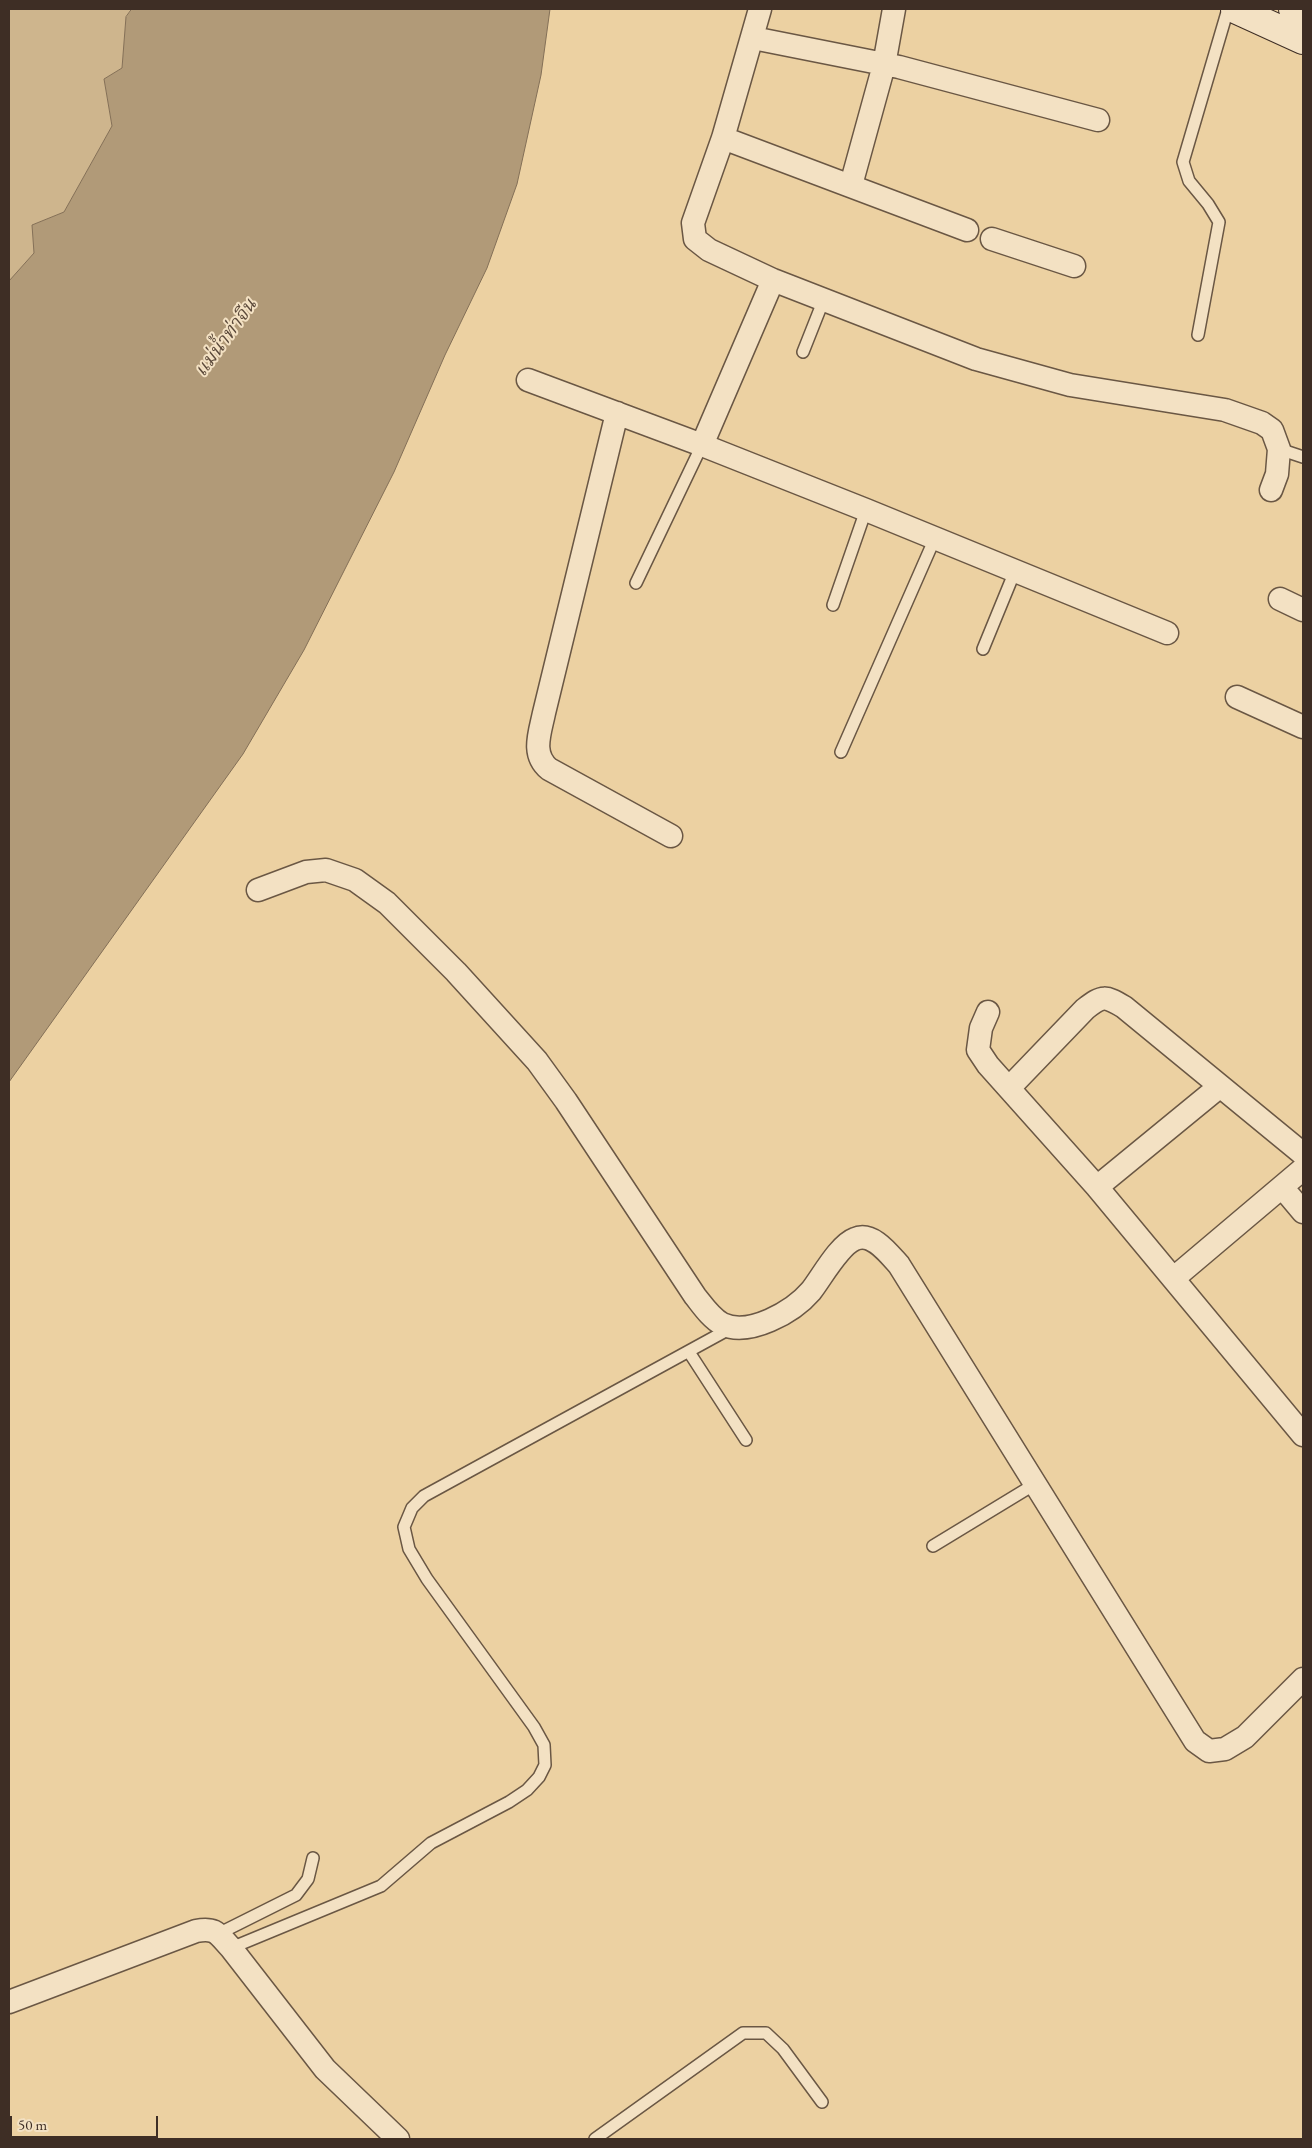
<!DOCTYPE html>
<meta charset="utf-8">
<style>
body{margin:0}
#map{position:relative;width:1312px;height:2148px;overflow:hidden;background:#ecd1a2;font-family:"EB Garamond",serif}
canvas{display:block}
.frame{position:absolute;inset:0;border:10px solid #3e2e25;pointer-events:none}
.scale{position:absolute;left:10px;top:2116px;width:148px;height:22px;box-sizing:border-box;border:2px solid #3e2e25;border-top:0;padding-left:6px;font-size:15px;line-height:18px;white-space:nowrap;color:#3e2e25;-webkit-text-stroke:4px #f3e1c3;paint-order:stroke}
</style>
<div id="map">
<canvas width="1312" height="2148"></canvas>
<div class="frame"></div>
<div class="scale">50 m</div>
</div>
<script>
const ctx = document.querySelector('canvas').getContext('2d');
ctx.lineJoin = 'round';
function fillPath(path, color) {
  ctx.fillStyle = color;
  ctx.fill(path, 'evenodd');
}
function trace(path, color, width, dash) {
  ctx.strokeStyle = color;
  ctx.lineWidth = width;
  ctx.lineCap = dash ? 'butt' : 'round';
  ctx.setLineDash(dash || []);
  ctx.stroke(path);
}
function label(font, color, halo, rows, align = 'center') {
  ctx.font = font + ' "EB Garamond","Noto Serif Thai",serif';
  ctx.lineWidth = 4;
  ctx.setLineDash([]);
  ctx.textBaseline = 'middle';
  ctx.strokeStyle = halo;
  ctx.fillStyle = color;
  for (const [text, x, y, turn = 0] of rows) {
    ctx.save();
    ctx.translate(x, y);
    ctx.rotate((+turn || 0) * Math.PI / 180);
    ctx.textAlign = isNaN(turn) ? turn : align;
    if (halo) ctx.strokeText(text, 0, 0);
    ctx.fillText(text, 0, 0);
    ctx.restore();
  }
}
fillPath(new Path2D(`
 M9,9H132L126,17L122,68L104,79L112,126L64,212L32,225L34,253L9,281Z`), '#ceb58d');
const water = new Path2D(`
 M132,9H550L541,75L517,184L487,268L445,355L394,472L304,650L243,754L9,1082V281L34,253L32,225L64,212L112,126L104,79L122,68L126,17Z`);
fillPath(water, '#b19a78');
trace(water, '#836f57', 1);
const service = new Path2D(`
 M1198,335L1219,222L1208,204L1189,181L1183,162L1228,9
 M803,352L824,299
 M1279,449L1303,457
 M636,583L702,445
 M833,605L866,510
 M983,649L1015,571
 M841,752L935,538
 M689,1352L746,1440
 M933,1546L1035,1484
 M218,1934L296,1895L308,1879L313,1858
 M231,1948L381,1886L431,1843L509,1802L527,1790L539,1777L545,1765L544,1745L534,1727L427,1579L409,1549L404,1527L412,1508L424,1496L731,1328
 M595,2139L743,2033H766L783,2049L822,2102`);
const minor = new Path2D(`
 M760,9L723,138L693,223L695,239L709,250L773,280L976,359L1070,385L1225,410L1262,423L1272,430L1279,449L1277,474L1271,490
 M753,38L899,67L1098,120
 M723,138L967,230
 M851,185L884,65L894,9
 M992,239L1074,266
 M773,280L702,445L866,510L1167,633
 M528,380L702,445
 M617,413L544,713C540,733 531,754 549,769L671,836
 M1280,599L1303,610
 M1237,697L1303,727
 M258,890L306,872L326,870L355,880L387,903L456,972L537,1061L566,1101L695,1296C703,1306 711,1318 722,1324C749,1337 793,1312 811,1291C822,1277 839,1245 855,1239C872,1231 889,1254 899,1265L1195,1741L1209,1751L1225,1749L1245,1737L1303,1679
 M988,1012L981,1028L978,1050L988,1065L1097,1187L1303,1435
 M1009,1088L1085,1009C1103,995 1105,996 1124,1007L1303,1154
 M1097,1187L1219,1087
 M1282,1187L1303,1212
 M1174,1278L1303,1169
 M9,2002L196,1931C216,1927 218,1934 231,1948L325,2069L398,2139`);
const secondary = new Path2D(`
 M1235,9L1303,40
 M1293,9L1303,13`);
trace(service, '#6a5744', 14);
trace(minor, '#6a5744', 25);
trace(secondary, '#3e2e25', 30);
trace(service, '#f3e1c3', 11);
trace(minor, '#f3e1c3', 22);
trace(secondary, '#f3e1c3', 28);
label('italic 19px', '#5b493a', '#f3e1c3', [
 ["แม่น้ำท่าจีน",226,338,-54]
]);
</script>
